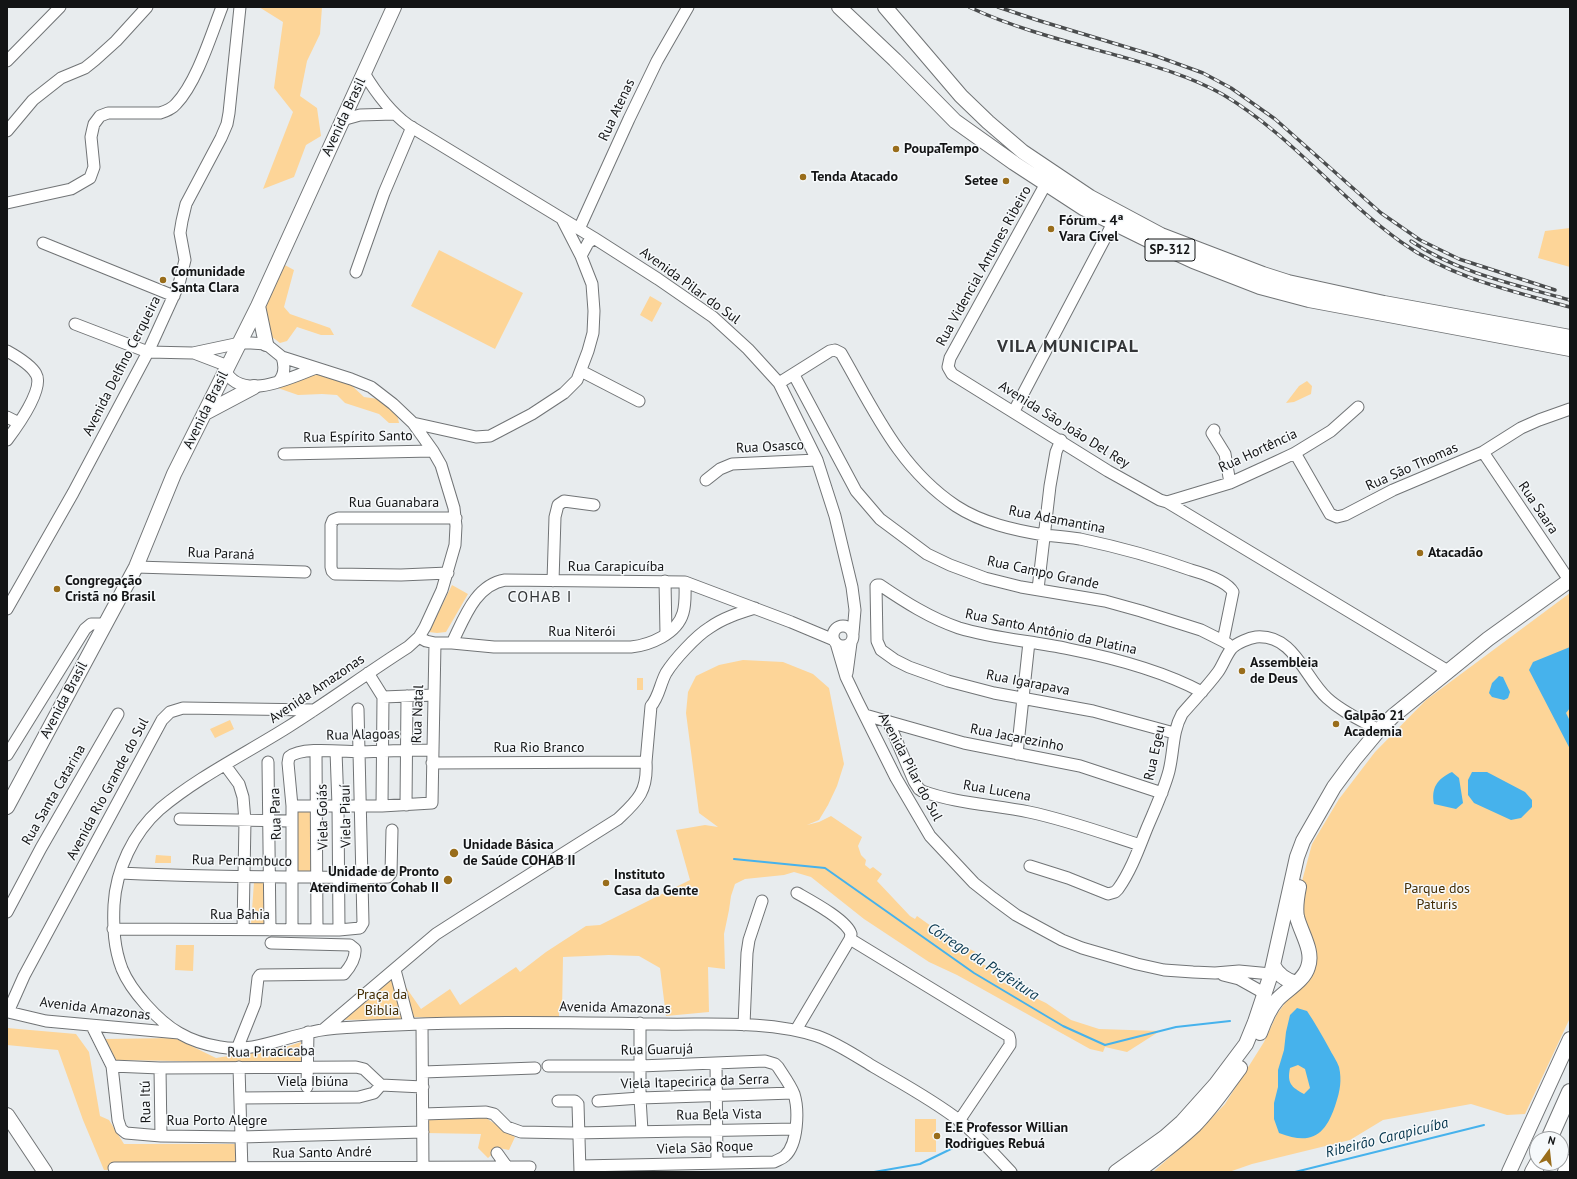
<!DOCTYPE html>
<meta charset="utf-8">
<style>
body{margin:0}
#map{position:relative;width:1577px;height:1179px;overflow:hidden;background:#e8ecee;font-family:"PT Sans",sans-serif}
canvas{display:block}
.frame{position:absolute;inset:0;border:8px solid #131415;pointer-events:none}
.north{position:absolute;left:1529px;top:1131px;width:40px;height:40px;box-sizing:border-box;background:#f6f9fb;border:1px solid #9b9d9f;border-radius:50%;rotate:15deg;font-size:11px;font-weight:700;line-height:16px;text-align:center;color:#131415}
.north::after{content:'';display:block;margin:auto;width:14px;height:18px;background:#996d1b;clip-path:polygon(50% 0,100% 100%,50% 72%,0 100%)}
</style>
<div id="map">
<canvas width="1577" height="1179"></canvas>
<div class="frame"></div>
<div class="north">N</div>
</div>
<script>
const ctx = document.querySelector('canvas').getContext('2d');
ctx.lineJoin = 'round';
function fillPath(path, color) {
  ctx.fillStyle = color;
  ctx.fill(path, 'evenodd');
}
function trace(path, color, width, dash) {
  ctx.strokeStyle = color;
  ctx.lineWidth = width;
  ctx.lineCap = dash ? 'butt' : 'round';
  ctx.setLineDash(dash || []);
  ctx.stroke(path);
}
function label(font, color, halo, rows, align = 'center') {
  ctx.font = font + ' "PT Sans",sans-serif';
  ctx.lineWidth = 3;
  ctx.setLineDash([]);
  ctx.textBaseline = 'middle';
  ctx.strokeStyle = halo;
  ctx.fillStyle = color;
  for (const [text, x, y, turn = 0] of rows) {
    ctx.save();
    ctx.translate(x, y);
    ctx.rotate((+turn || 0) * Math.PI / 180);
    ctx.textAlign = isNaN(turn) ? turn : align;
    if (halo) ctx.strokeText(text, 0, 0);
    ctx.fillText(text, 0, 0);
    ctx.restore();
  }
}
fillPath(new Path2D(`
 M259,7H322L320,34L307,61L300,96L317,108L321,136L306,145L294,177L263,189L293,112L274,88L283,22Z
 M1570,228V267L1538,258L1545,231Z
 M439,250L523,293L495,349L411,306Z
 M281,263L294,270L284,307L290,314L330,328L334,335H321L297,327L287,341L280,343L267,333L264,319L266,295Z
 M650,296L662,303L652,322L640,315Z
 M314,372L349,383L364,397L378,399L397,414L399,423H389L379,414L345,403L337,395L322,394L298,395L275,387Z
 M1307,381L1312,386L1311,394L1294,402L1286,403L1299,386Z
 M452,585L468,594L446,632L437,633L429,632Z
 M1570,593V1018L1525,1114L1507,1115L1471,1104L1383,1120L1350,1140L1252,1164L1229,1172H1153L1197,1133L1225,1104L1264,1042L1277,1014L1316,961L1298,896L1312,844L1339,799L1375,752L1426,700Z
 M743,660L783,662L813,674L829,688L844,764L837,786L828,805L819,820L807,825L819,822L831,816L862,837L858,846L861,855L866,860L865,865L870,869L873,867L882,874L877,881L910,916L915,919L917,916L931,926L928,932L930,934L937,931L979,954L977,961L990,968L998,980L1046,1003L1071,1020L1099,1029L1160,1031L1127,1052L1105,1047L1103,1052L1090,1049L957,975L929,962L864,919L811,877L794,872L784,875L745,879L735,884L731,896L729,910L724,934L725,969L708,967L709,1012L666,1016L660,968L639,956L609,955L563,957L562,1011H559V1020L461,1019L412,1017L405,986L421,1009L450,989L460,1005L516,967L520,972L546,952L586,926L600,925L690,880L676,830L705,825L718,827L699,813L686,713L688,692L696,676L719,665Z
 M637,678H643V690H637Z
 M230,720L234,729L215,738L210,729Z
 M298,808L310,809L311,871H298Z
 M156,855L171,856V863H155Z
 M254,882L264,883V925L251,924Z
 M176,945H194L193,971L175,970Z
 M392,977L403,1019L339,1020Z
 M7,1028L76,1034L89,1052L100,1116L109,1120L124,1144H235L236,1165L104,1170L83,1120L58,1050L7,1045Z
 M175,1038L216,1058L286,1047L301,1042L302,1063L116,1060L105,1039Z
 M428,1115L486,1118L515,1137L509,1150L499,1148L488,1158L478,1148L481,1134L426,1133Z
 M915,1119H936V1152H915Z`), '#fdd598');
fillPath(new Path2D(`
 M1570,647V708L1566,713L1570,721V749L1529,670L1533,662Z
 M1499,676L1503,677L1510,692L1508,698L1504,700L1492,697L1489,693L1492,683Z
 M1452,772L1459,778L1463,803L1456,809L1434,804C1431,788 1437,779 1452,772Z
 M1472,772H1487L1525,792L1532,800V807L1521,818L1511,820L1474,803L1468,795V780Z
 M1297,1008L1307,1011C1315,1023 1322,1035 1329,1048C1332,1054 1337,1061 1339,1067C1342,1080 1340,1091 1336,1103C1326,1135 1312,1146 1279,1133L1274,1119V1103L1278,1087V1070L1284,1050L1286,1032L1290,1015ZM1298,1065L1305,1069L1310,1088L1304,1094C1291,1087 1287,1083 1290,1068Z`), '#46b2ec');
trace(new Path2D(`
 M734,859L825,868L974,973L1063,1026L1105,1045L1176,1027L1230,1021
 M874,1172L920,1164L953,1148
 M1295,1172L1484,1125`), '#46b2ec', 2);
const minor = new Path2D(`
 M7,61L60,7
 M364,73C376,93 389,111 408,125L594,238L658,279L713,317L748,349L779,383L817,460L835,516L852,587L855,610L853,633
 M342,120L360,115L394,114
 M7,131L33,100L61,78L85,68L95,60L116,41L147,7
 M1049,178L950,358L948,367L952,374L1108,471L1160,500L1167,502L1230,483L1276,462L1295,453L1331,431L1358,407
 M7,203L71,189L90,178L94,167L91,137L93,128L94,124L100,116L108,113H160C166,111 172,109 176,104C197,82 211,35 222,7
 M579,229L629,119L657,61L688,7
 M43,243L174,296
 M581,256L588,243L594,238
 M356,272L384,193L412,127
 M75,324L148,352L193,353L240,343H251L266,344L282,357L351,379L371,387L393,404L413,423L433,451L441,465L454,508L456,526L455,545L442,590L425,627L419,637L408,647C367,673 328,702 288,727C245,754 198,777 160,809C133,833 116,870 114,905C113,928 114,948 122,969C131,991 158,1021 179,1033C191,1040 207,1045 220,1047C251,1053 282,1038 312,1032C326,1028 340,1028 355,1027C456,1021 558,1022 659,1024C711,1025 767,1020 817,1036C837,1043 856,1056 874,1067C903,1084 933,1100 960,1121C978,1136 995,1155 1011,1172
 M7,351C16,356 31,365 36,374C45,389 16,428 7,440
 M194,353L228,366
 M225,370C241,403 292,377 316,368
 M581,371L639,401
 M794,375L856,491L880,519L927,554L950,565L985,578L1021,587L1105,601L1141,611L1201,630L1223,641L1228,644
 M278,382C285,375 285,366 282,357
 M779,383L830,351L835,350L841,353C874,410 899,468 956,506C982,523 1014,530 1044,535C1056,536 1069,537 1080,539C1118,547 1155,557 1191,570C1202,573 1227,581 1233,592L1223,641
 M1014,411L1113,223
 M7,417L19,423
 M413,423L476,437L490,436L532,414L564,393L577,380L588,351L593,333L594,311L592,284L581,256L562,219
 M1214,430L1212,433L1225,454L1230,483
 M1483,452L1569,580
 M1295,453L1330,514L1337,517L1345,515L1393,490L1483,452L1521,428L1539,420L1570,409
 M284,454L433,451
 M706,480L720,469L732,464L817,460
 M1167,502L1448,671
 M136,567L305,572
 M448,573L401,575L335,574L332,571L331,567V525L333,520L338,518H456
 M553,581L555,517L558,505L564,501L594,505
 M665,581L666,634
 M1038,589L1050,486L1056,452L1061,440
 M7,609L73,493L148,352L179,284L185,260L180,233L182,221L186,204L221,138L227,124L229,113L240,7
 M833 636a10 10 0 1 1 20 0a10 10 0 1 1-20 0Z
 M435,643H452L494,647H631C650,645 677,634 683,613C686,603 685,592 685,582
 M452,643C464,619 475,585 505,580L685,582L791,622L834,640
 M836,643L846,677L857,700L896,778L930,836L974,883L993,898L1016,915L1062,940L1082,948L1137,964L1164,970L1193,972L1215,973L1239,971L1271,974
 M368,673L383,697L434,695
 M847,673L851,643
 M865,715L964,743L1080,766L1162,793
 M888,721L914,781L919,789L922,791C954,803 995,805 1029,812C1067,820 1103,833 1140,845
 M1174,733L1093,711L994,693L948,681L909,667L895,660L881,650L877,641L876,586L877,585H880C905,602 930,618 959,628C995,639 1033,641 1069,649C1114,658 1161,670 1202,692
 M316,751L317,930
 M336,751L338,806L339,930
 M1017,754L1029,642
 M7,755L85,629L91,624H105
 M268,762L270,930
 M432,763L646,762
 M225,765L239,784L243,797L245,821L243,929
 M406,805L407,696
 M292,806H382L432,803L435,643L426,641L419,637
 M382,806L383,697
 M180,819L292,821
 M1030,866L1068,878L1108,894L1115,892L1118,889C1131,871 1139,848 1147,828C1155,809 1164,790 1169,771C1174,751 1172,732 1182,714C1194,700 1207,687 1218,672C1223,665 1226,655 1232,648C1237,643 1249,638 1256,637C1294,634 1304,677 1327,698C1342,712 1361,720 1379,730
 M120,873C185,876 250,877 315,877C340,877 364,878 388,877L391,873L392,830
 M7,912L41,848L118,714
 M113,929L339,930L360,928L363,923L358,709
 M292,930V806L288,763L289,757C302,746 344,752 362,752C385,751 409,750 432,750
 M850,939L1009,1036L1010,1040V1045L959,1121
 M395,970L409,1023
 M1223,975L1239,979L1264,993
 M640,1023V1098L642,1131
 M422,1024L423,1172
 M744,1025L747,953L749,940L762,901
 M92,1026L112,1066L118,1120L121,1129L126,1133L161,1136L241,1137L423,1132
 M324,1029L436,934L464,916L618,819C637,801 648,792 646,762L651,706C659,697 660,684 666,673C674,660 696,636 709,628C723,618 739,613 755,608
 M796,1030L850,939L851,934C847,920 811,901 797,893
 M179,1033L46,1021L8,1012L24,976L162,720L170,712L183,708L314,710
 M237,1049L255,1004L258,978L260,975L344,974C350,967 356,958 355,949L350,945L271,943
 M716,1063L717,1163
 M112,1066L160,1068L356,1067L364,1069L381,1085L423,1087
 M548,1066H640L765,1061L775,1064L778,1067C783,1075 790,1084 794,1094C799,1110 798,1144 785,1156C782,1159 777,1160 774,1162L580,1166
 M239,1067L242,1172
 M160,1068L161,1136
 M423,1072L535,1068
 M307,1087L308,1032
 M240,1098L359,1097L374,1093L381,1085
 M558,1101H575L578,1104L580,1172
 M598,1101L640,1098L793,1093
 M423,1114L486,1112L494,1114L507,1127L521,1132L573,1133L796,1129
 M497,1153L507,1167
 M114,1168L530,1167`);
const major = new Path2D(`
 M839,7L895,60L955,121L1014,163L1083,208L1156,244L1193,261L1260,287L1309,300L1570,349
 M885,7L961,96L988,122L1023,152L1090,197L1161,235L1263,274L1288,282L1384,303L1570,337
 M258,306L266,344
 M205,413L254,387
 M7,807L136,567L174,474L258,306L394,7
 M1273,965C1278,975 1285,980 1296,983
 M1260,1033C1264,1022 1269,1009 1277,1000C1286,990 1304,981 1308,967C1314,951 1301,933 1297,917C1295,907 1297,897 1299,887
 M7,1115L45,1172
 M1116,1172L1165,1137L1182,1122L1216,1084L1246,1044L1255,1022L1271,974L1297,857L1303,841L1334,787L1354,760L1379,730L1393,716L1488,639L1570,580
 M1137,1172C1157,1157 1176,1143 1194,1126C1212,1108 1225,1088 1240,1068
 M1509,1172L1570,1039`);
const highway = new Path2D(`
 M1549,1139L1570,1092
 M1533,1172L1538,1163
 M1566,1172L1570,1163`);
trace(minor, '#717476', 13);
trace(major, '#717476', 16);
trace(highway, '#717476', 18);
trace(minor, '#fff', 11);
trace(major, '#fff', 14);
trace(highway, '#fff', 16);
const rail = new Path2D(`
 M969,7C1016,29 1069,42 1119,56C1154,66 1190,76 1222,94C1290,134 1338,197 1401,242C1451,278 1512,291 1570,307
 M998,7L1037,20L1156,56L1203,73L1231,88L1275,119L1381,213L1420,240L1459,259L1555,290
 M1411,241C1458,273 1516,285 1570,300`);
trace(rail, '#4a4c4d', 3.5);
trace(rail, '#f6f9fb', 2, [6]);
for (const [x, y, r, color] of [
 [896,149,4,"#996d1b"],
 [803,177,4,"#996d1b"],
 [1006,181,4,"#996d1b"],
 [1051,229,4,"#996d1b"],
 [163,280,4,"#996d1b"],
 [1420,553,4,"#996d1b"],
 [57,589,4,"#996d1b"],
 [1242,671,4,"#996d1b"],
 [1336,724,4,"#996d1b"],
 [454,853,5,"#996d1b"],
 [448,880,5,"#996d1b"],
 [606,883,4,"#996d1b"],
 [937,1136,4,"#996d1b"]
]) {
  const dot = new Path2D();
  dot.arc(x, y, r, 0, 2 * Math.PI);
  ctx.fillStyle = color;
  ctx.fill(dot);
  trace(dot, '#f6f9fb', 1.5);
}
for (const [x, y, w] of [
 [1170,250,50]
]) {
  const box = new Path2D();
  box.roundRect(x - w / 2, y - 11, w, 22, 3);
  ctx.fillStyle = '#f6f9fb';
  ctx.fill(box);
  trace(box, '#131415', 1);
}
label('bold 13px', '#131415', null, [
 ["SP-312",1170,250]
]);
label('14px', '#131415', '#f6f9fb', [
 ["Rua Atenas",617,110,-65],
 ["Avenida Brasil",344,117,-65],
 ["Rua Videncial Antunes Ribeiro",984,266,-61],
 ["Avenida Pilar do Sul",690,286,36],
 ["Avenida Delfino Cerqueira",122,366,-63],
 ["Avenida Brasil",206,410,-64],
 ["Avenida São João Del Rey",1064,425,32],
 ["Rua Espírito Santo",358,437,-1],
 ["Rua Osasco",770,447,-3],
 ["Rua Hortência",1258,451,-25],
 ["Rua São Thomas",1412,467,-24],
 ["Rua Guanabara",394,503],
 ["Rua Saara",1538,508,56],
 ["Rua Adamantina",1057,520,11],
 ["Rua Paraná",221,554,2],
 ["Rua Carapicuíba",616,567],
 ["Rua Campo Grande",1043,573,12],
 ["Rua Niterói",582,632],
 ["Rua Santo Antônio da Platina",1051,632,12],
 ["Rua Igarapava",1028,683,11],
 ["Avenida Amazonas",317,689,-34],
 ["Avenida Brasil",64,700,-62],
 ["Rua Natal",418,714,-88],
 ["Rua Alagoas",363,735,-1],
 ["Rua Jacarezinho",1017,738,11],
 ["Rua Rio Branco",539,748],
 ["Rua Egeu",1155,753,-78],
 ["Avenida Pilar do Sul",910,767,62],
 ["Avenida Rio Grande do Sul",108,789,-62],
 ["Rua Lucena",997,791,10],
 ["Rua Santa Catarina",54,795,-60],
 ["Rua Para",276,814,-92],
 ["Viela Piauí",346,816,-91],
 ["Viela Goiás",323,817,-91],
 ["Rua Pernambuco",242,861,1],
 ["Rua Bahia",240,915],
 ["Avenida Amazonas",615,1008,1],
 ["Avenida Amazonas",95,1009,7],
 ["Rua Guarujá",657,1050,-1],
 ["Rua Piracicaba",271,1052,-1],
 ["Viela Ibiúna",313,1082],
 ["Viela Itapecirica da Serra",695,1082,-2],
 ["Rua Itú",146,1102,-91],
 ["Rua Bela Vista",719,1115,-1],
 ["Rua Porto Alegre",217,1121],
 ["Viela São Roque",705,1148,-2],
 ["Rua Santo André",322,1153,-1]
]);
label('bold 14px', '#131415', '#f6f9fb', [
 ["PoupaTempo",904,149],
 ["Tenda Atacado",811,177],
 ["Setee",998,181,"right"],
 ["Fórum - 4ª",1059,221],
 ["Vara Cível",1059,237],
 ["Comunidade",171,272],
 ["Santa Clara",171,288],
 ["Atacadão",1428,553],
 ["Congregação",65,581],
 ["Cristã no Brasil",65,597],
 ["Assembleia",1250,663],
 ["de Deus",1250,679],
 ["Galpão 21",1344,716],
 ["Academia",1344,732],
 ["Unidade Básica",463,845],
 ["de Saúde COHAB II",463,861],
 ["Unidade de Pronto",439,872,"right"],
 ["Atendimento Cohab II",439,888,"right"],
 ["Instituto",614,875],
 ["Casa da Gente",614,891],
 ["E.E Professor Willian",945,1128],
 ["Rodrigues Rebuá",945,1144]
], 'left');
label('14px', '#432c02', '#f6f9fb', [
 ["Parque dos",1437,889],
 ["Paturis",1437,905],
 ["Praça da",382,995],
 ["Biblia",382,1011]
]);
label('italic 15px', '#08374e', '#f6f9fb', [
 ["Córrego da Prefeitura",983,962,33],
 ["Ribeirão Carapicuíba",1387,1138,-14]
]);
ctx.letterSpacing = '1px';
label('16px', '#343638', '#f6f9fb', [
 ["COHAB I",540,597]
]);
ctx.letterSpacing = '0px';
ctx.letterSpacing = '1px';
label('bold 18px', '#343638', '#f6f9fb', [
 ["VILA MUNICIPAL",1068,347]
]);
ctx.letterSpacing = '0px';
</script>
